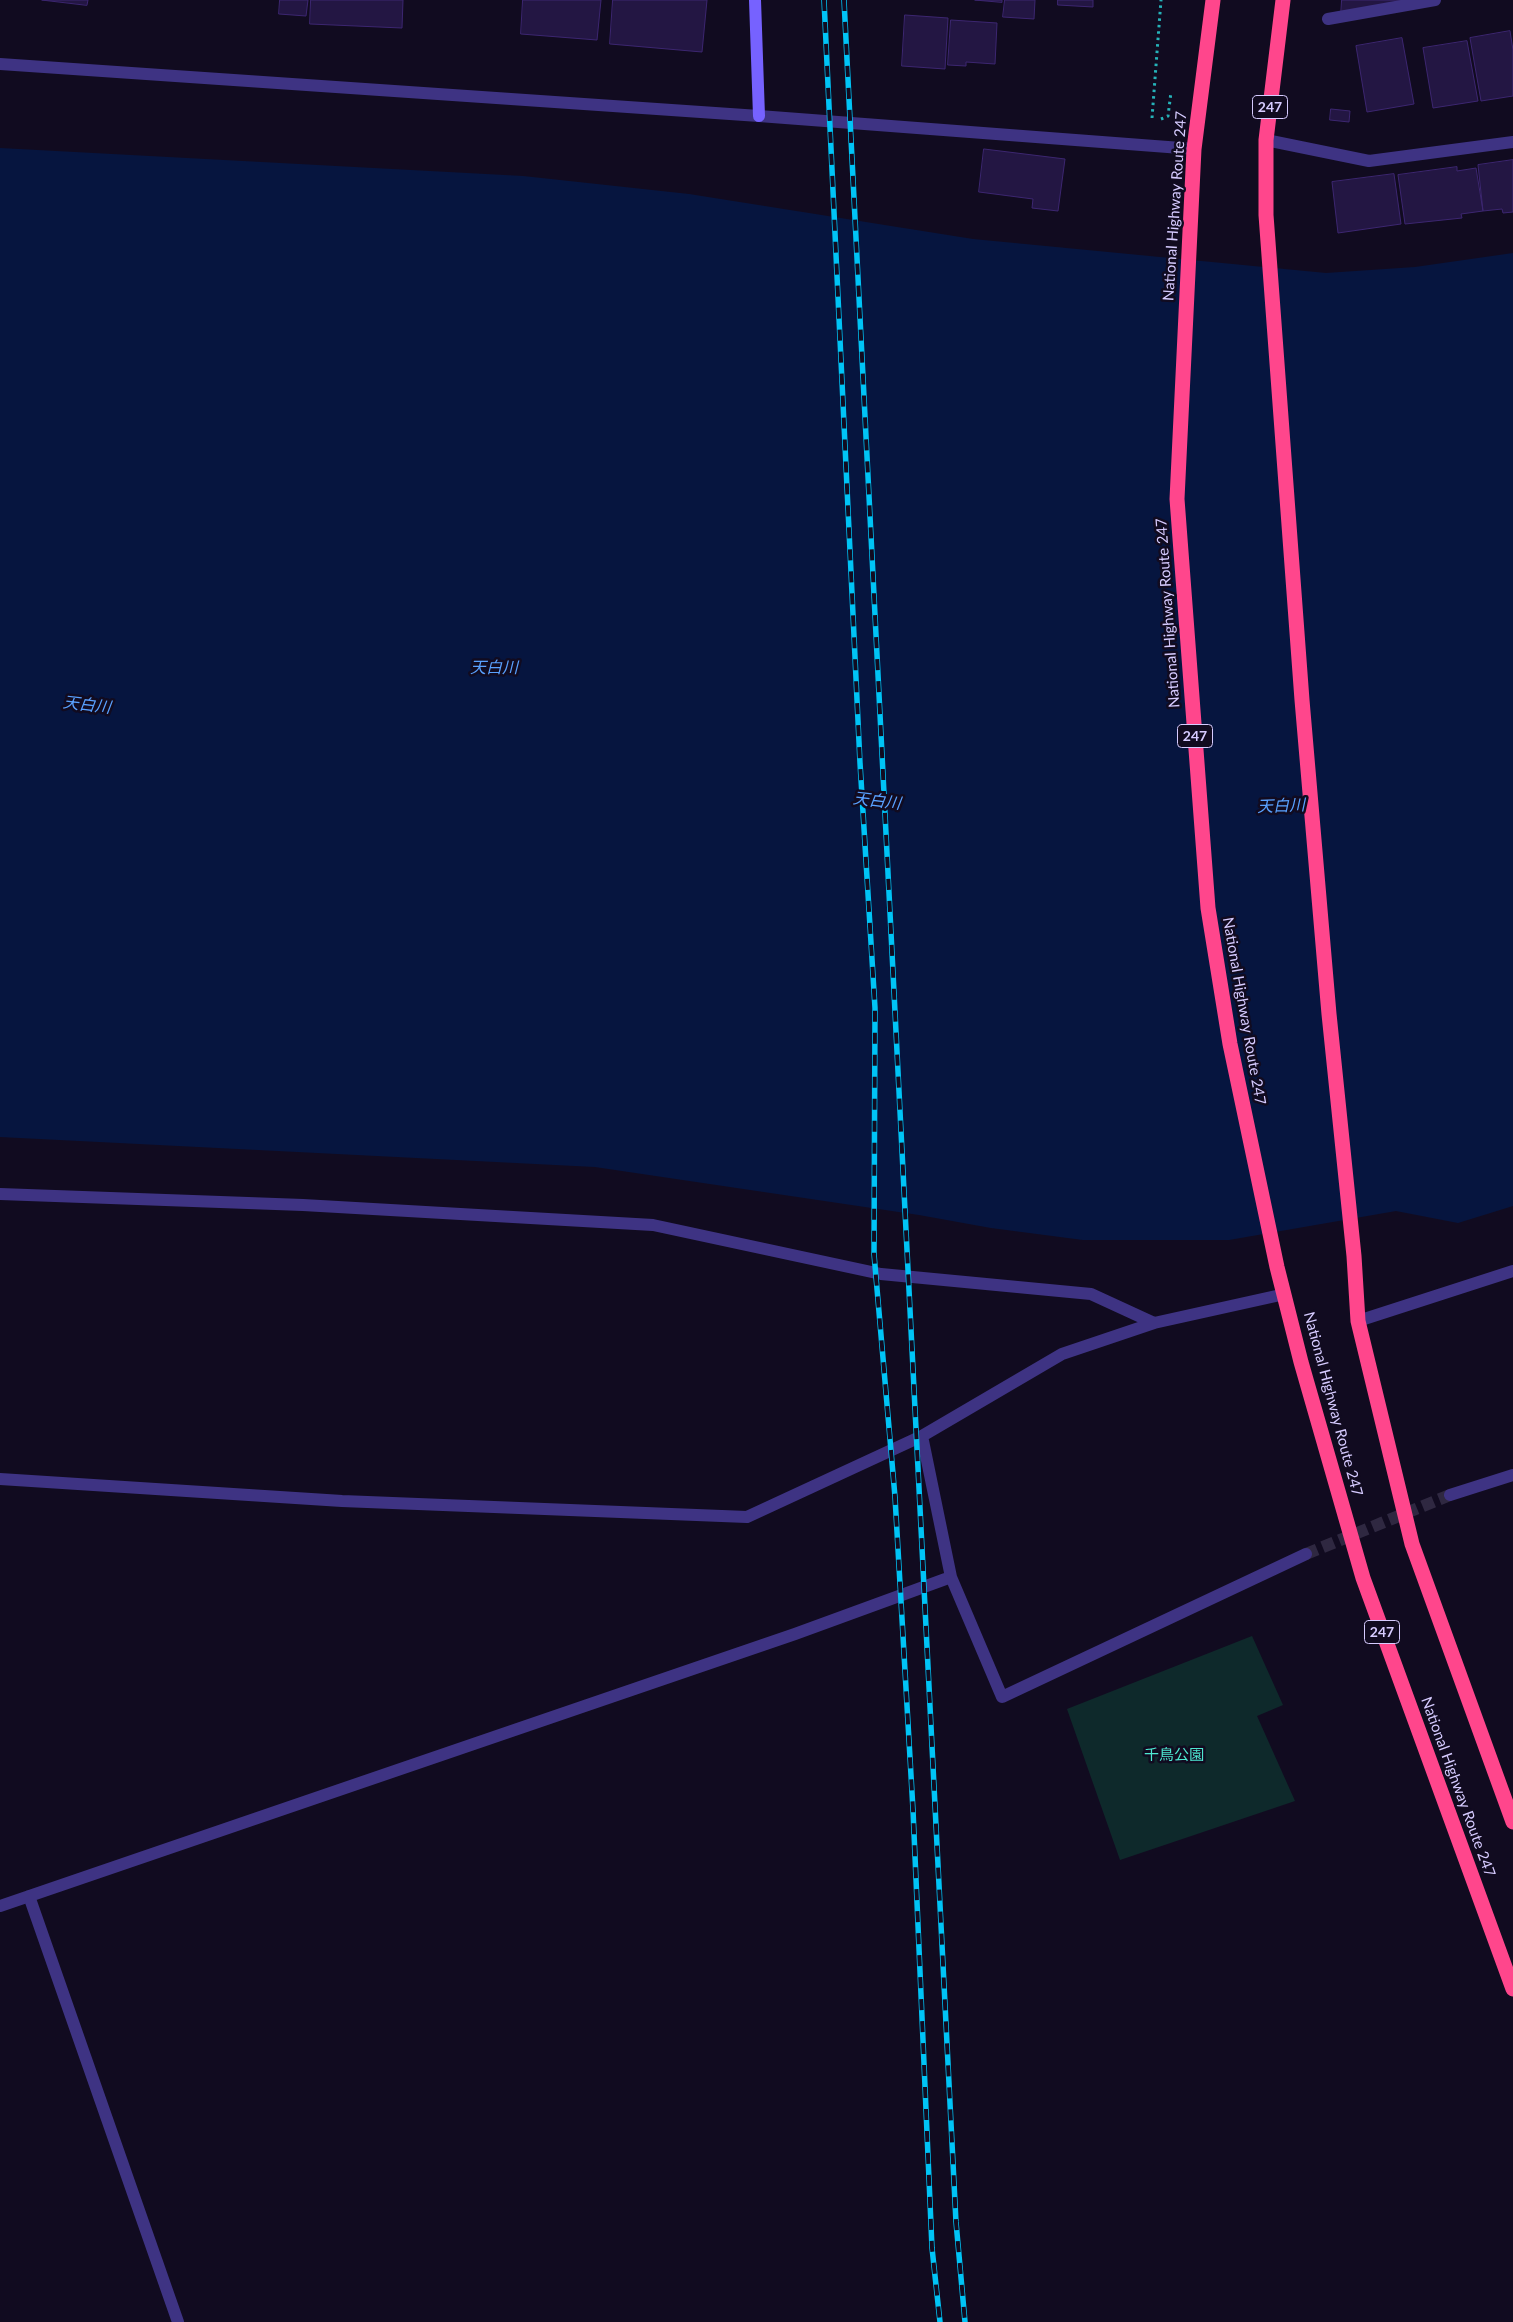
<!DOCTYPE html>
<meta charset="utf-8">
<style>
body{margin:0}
canvas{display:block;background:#110b20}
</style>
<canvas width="1513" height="2322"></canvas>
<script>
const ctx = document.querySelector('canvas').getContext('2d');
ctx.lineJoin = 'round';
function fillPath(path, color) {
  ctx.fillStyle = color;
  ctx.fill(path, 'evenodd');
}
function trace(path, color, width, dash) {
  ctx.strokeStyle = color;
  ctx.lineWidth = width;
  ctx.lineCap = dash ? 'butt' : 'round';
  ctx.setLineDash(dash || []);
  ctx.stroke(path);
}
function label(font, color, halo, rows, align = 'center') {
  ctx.font = font + ' Lato,"Noto Sans JP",sans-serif';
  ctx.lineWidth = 5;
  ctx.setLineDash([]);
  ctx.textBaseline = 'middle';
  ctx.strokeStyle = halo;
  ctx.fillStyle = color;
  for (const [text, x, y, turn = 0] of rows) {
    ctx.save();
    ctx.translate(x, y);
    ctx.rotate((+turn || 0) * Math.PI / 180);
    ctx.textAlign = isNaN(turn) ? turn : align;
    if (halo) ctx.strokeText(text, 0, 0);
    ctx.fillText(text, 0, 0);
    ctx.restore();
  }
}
fillPath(new Path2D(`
 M1252,1636L1283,1705L1257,1716L1295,1801L1120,1860L1067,1709Z`), '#0e292b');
fillPath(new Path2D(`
 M0,148L523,176L689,194L973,239L1326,273L1415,267L1513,253V1206L1458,1223L1396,1211L1229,1240H1083L991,1228L919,1215L595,1167L0,1137Z`), '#06153f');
const building = new Path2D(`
 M42,0H88L87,5Z
 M280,0H308L306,16L279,14Z
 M311,0H403L402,28L310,24Z
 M523,0H601L597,40L521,34Z
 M613,0H707L702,52L610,44Z
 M975,0H1002V2Z
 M1005,0H1035L1034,19L1003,17Z
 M1058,0H1093V7L1058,5Z
 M1342,0H1421L1341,16Z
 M905,15L948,18L945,69L902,66Z
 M951,20L997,23L995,64L966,62V66L948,65Z
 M1510,31L1513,50V96L1481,101L1470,38Z
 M1402,38L1414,104L1367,112L1356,46Z
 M1467,41L1478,101L1433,108L1423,48Z
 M1331,109L1350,111L1349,122L1330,120Z
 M984,149L1065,159L1058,211L1032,208L1033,199L979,192Z
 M1513,160V212L1503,213L1502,209L1483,211L1478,165Z
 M1457,167V171L1476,168L1483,211L1461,214L1462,218L1405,224L1398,175Z
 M1394,174L1401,224L1338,233L1332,182Z`);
fillPath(building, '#231643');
trace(building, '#3c2670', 1);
trace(new Path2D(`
 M1306,1554L1450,1495`), '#2f2841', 12, [12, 6]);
trace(new Path2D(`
 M1152,118L1161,0
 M1161,119L1168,116L1171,92`), '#25b3b9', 3, [2.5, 4]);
trace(new Path2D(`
 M1328,19L1435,0
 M0,64L759,116L1194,149
 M1266,140L1369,161L1513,142
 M0,1194L303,1205L653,1225L881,1274L1091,1294L1154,1323
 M1358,1321L1513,1271
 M922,1436L1062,1354L1154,1323L1285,1294
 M0,1479L342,1501L747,1517L922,1436L951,1577L1002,1697L1306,1554
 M1450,1495L1513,1475
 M29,1896L178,2322
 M0,1906L795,1634L951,1577`), '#3e3383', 12);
trace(new Path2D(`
 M755,0L759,116`), '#7662ff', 12);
trace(new Path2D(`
 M1213,0L1194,149L1177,499L1208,908L1230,1044L1277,1267L1301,1362L1363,1578L1513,1989
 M1283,0L1266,140V215L1302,700L1329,1014L1354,1256L1358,1321L1412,1544L1513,1822`), '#ff468c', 15);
const rail = new Path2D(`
 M824,0L860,763L875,1008L874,1254L895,1497L913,1810L932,2248L940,2322
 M844,0L956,2222L965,2322`);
trace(rail, '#00c4f6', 5.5);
trace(rail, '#110b20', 4, [11]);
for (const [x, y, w] of [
 [1270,107,35],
 [1195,736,35],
 [1382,1632,35]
]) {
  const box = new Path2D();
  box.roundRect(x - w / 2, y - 11.5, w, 23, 4);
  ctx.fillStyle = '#110b20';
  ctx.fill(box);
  trace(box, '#d6cbff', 1);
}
label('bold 14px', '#d6cbff', null, [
 ["247",1270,107],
 ["247",1195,736],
 ["247",1382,1632]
]);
label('15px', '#d6cbff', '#110b20', [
 ["National Highway Route 247",1175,206,-86],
 ["National Highway Route 247",1168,613,-94],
 ["National Highway Route 247",1244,1011,80],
 ["National Highway Route 247",1333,1404,75],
 ["National Highway Route 247",1458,1787,70]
]);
label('15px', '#4ee7d1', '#110b20', [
 ["千鳥公園",1174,1755]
]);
label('italic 16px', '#59a1ff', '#110b20', [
 ["天白川",494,668],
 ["天白川",87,705,7],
 ["天白川",877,801,7],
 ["天白川",1281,806,-2]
]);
</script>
